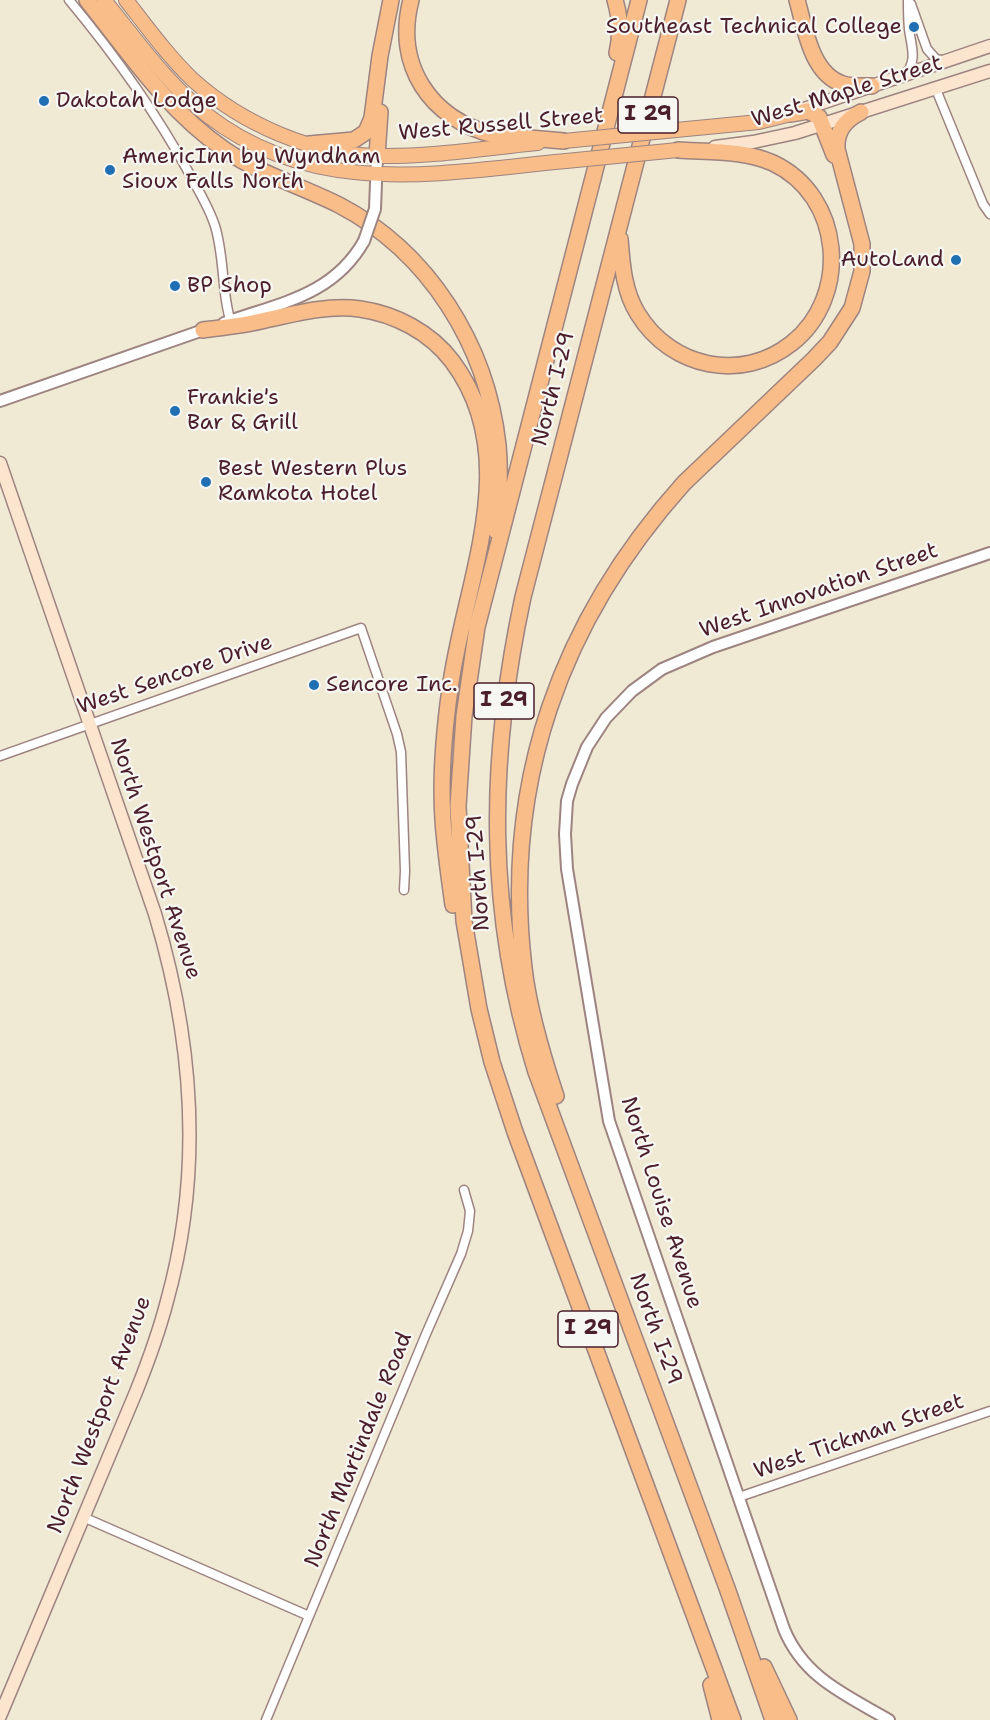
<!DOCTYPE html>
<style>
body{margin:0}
canvas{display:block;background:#f0e9d4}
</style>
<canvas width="990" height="1720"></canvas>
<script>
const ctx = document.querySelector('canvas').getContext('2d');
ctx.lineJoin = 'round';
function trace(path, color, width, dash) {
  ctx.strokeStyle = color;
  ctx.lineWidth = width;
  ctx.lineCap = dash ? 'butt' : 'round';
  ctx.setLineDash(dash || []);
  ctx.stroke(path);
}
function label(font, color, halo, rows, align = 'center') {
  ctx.font = font + ' "Shantell Sans",sans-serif';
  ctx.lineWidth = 4.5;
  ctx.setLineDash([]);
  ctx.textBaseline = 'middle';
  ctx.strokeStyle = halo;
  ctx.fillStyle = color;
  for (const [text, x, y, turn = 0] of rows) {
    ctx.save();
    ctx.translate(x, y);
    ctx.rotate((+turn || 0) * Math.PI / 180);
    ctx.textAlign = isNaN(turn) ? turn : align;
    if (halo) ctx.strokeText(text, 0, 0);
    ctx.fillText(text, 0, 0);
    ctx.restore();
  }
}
const minor = new Path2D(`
 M69,0C114,54 155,111 189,173C198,190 209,207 215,226C225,258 221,294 232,326
 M911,4L927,49L936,59L946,61
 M905,75C918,60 911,46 909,29C908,19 908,10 908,0
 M935,87L983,204L990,214
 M0,756L361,628L397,734L401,752L405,871L404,890
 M739,1497L990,1411
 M83,1517L309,1616
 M266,1720L426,1334L461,1254L468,1231L470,1211L464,1190`);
const tertiary = new Path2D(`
 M375,209L377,156
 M224,323C279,303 333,296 364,241
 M0,401L209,328
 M889,1720C846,1695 804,1678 784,1629L609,1121L567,869L565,834L567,801L572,784L587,747L606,718L632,691L662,669L713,647L990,553`);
const secondary = new Path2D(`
 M801,110L990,46
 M715,147L753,142L795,133L990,71
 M0,463L155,914C193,1040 203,1172 167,1301C159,1332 148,1362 136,1392L0,1716`);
const trunk = new Path2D(`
 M104,0C136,39 166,83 207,115C315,199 440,173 566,161
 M126,0C147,27 168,56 193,80C242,124 313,155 379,156C432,157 486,148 538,143
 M676,130L759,122L791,114`);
const motorway = new Path2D(`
 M87,0C129,53 168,111 225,150C260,174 301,186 339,205C429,252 487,345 498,445C501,474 498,502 496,531
 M411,0C394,65 430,119 494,135L564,141
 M615,0C620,17 621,36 617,53
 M639,0L477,627L464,716L458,806L464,921L479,1009L492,1062L515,1132L733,1720
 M678,0L523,597C488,760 486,911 536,1072L727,1588L773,1720
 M797,0C805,28 811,74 843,84C852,87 862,86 872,86
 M791,114L808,111L819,117L834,155
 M309,144L354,140L366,132L372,118L380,56L391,0
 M377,156L380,112
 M620,239C622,265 624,292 638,314C671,368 742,383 792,343C851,296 843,196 773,163C744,150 710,152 678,150
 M203,330C219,328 236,326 252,323C287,316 324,304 360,309C395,314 430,332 452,361C526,459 464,581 450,689C444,732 440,776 443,820C445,849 449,877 453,905
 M556,1096C542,1054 529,1011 524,968C502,783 561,620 684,483L814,359L830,342L852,308L862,271V244L837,149C836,131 845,120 861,112
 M764,1667L789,1720
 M711,1685L720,1720`);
trace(minor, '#9d8480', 11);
trace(tertiary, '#9d8480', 14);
trace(secondary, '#9d8480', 15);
trace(trunk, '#9d8480', 16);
trace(motorway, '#9d8480', 18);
trace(minor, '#fff', 8);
trace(tertiary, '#fff', 10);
trace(secondary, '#fce5cf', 12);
trace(trunk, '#f8bd88', 14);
trace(motorway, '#f8bd88', 15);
const tertiaryBridge = new Path2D(`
 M364,241L375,209`);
const trunkBridge = new Path2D(`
 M564,141L676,130
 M566,161L678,150`);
trace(tertiaryBridge, '#9d8480', 14, []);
trace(trunkBridge, '#9d8480', 16, []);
trace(tertiaryBridge, '#fff', 10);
trace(trunkBridge, '#f8bd88', 14);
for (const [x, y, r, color] of [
 [914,27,6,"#1f6fb2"],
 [44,101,6,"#1f6fb2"],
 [110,170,6,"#1f6fb2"],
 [956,260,6,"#1f6fb2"],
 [175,286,6,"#1f6fb2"],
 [175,411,6,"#1f6fb2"],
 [206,482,6,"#1f6fb2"],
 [314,685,6,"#1f6fb2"]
]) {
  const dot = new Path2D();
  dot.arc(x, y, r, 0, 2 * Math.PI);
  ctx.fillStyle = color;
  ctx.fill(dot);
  trace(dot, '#f6f6f2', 2);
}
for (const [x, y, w] of [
 [648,115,60],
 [504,701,60],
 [588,1329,60]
]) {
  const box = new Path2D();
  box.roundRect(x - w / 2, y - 18, w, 36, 4.5);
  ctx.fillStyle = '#f6f6f2';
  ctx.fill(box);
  trace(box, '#4a1f2b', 1.5);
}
label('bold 21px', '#4a1f2b', null, [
 ["I 29",648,115],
 ["I 29",504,701],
 ["I 29",588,1329]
]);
label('22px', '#4a1f2b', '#f6f6f2', [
 ["Southeast Technical College",902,27,"right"],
 ["Dakotah Lodge",56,101],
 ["AmericInn by Wyndham",122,157],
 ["Sioux Falls North",122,182],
 ["AutoLand",944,260,"right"],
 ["BP Shop",187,286],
 ["Frankie's",187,398],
 ["Bar & Grill",187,423],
 ["Best Western Plus",218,469],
 ["Ramkota Hotel",218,494],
 ["Sencore Inc.",326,685]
], 'left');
label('22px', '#4a1f2b', '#f6f6f2', [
 ["West Maple Street",847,92,-17],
 ["West Russell Street",501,125,-5],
 ["North I-29",554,389,-76],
 ["West Innovation Street",819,591,-19],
 ["West Sencore Drive",175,675,-19],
 ["North Westport Avenue",155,859,72],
 ["North I-29",479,873,-94],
 ["North Louise Avenue",661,1203,72],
 ["North I-29",655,1329,70],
 ["North Westport Avenue",100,1415,-69],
 ["West Tickman Street",859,1437,-19],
 ["North Martindale Road",359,1450,-68]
]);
</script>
